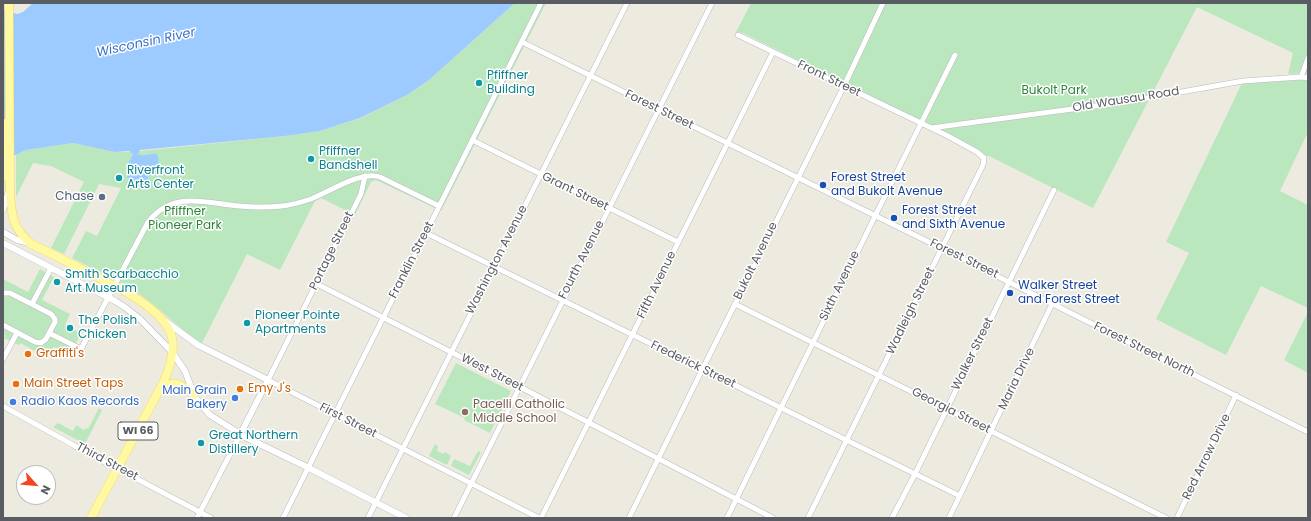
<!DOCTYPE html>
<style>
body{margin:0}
#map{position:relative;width:1311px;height:521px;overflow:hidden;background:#edebe0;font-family:Poppins,sans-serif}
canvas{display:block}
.frame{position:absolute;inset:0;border:4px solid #595c62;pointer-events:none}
.north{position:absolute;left:16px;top:465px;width:40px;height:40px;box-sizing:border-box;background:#fff;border:1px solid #bdbec0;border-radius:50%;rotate:117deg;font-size:11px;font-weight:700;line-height:16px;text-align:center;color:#595c62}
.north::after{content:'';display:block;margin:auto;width:14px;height:18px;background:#f34520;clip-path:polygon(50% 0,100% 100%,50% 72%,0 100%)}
</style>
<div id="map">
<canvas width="1311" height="521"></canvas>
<div class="frame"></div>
<div class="north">N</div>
</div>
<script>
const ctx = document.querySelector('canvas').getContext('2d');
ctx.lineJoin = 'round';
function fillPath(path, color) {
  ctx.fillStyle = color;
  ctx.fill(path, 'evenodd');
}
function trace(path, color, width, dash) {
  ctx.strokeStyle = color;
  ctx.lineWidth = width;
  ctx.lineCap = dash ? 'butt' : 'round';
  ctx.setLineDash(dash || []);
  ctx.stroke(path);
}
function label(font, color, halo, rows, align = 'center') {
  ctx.font = font + ' Poppins,sans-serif';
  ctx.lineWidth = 3;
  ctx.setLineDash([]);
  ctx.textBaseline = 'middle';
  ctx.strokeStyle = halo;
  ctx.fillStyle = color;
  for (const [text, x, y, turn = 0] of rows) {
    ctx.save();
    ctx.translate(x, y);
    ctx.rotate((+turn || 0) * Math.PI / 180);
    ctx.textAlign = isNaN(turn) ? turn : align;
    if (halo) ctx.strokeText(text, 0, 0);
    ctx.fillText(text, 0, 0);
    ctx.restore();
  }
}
fillPath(new Path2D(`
 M515,3H546L441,211L376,180L371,182L355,215L321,198L315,201L280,270L247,254L202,343C180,330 163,311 142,296C121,281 95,270 72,258L86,231L97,236L121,188L99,184L64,254L51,248L84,182L51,166L33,163L16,197V155L26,150L73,143L114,152H131L285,136L320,131L361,118L407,95L429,80Z
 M751,3H1308V73L1288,74L1293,53L1197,7L1093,208L989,156H986L978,149L743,33L739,32L737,35L735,34Z
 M1308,80V132L1280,191L1308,205V308L1261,286L1226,355L1156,319L1189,253L1166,242L1243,81Z
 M40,269L54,277L42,300L70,314L65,325L81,333L70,355L54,347L48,358L20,343L19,345L4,338L5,335L3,334V279L28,292Z
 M1308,312V373L1284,360Z
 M456,363L511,391L490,433L464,420L465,418L435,404Z
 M99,408L102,410L85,444L53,427L58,423L73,431L76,425L84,430L86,428L88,429Z
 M435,444L438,446L437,451L444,454L445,452L451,456L447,465L429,456Z
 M478,451L481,452L469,475L451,466L454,459L470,466Z`), '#bae7be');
fillPath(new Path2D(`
 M33,3H515L429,80L407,95L360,118L320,131L285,136L140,150L138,154C144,157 151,153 157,154C159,160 160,166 156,173L147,176L150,182L146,185L137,184L133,179L127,178L128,164L133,154L129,151L114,152L73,143L26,150L16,155H3V9L17,14L23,12Z`), '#9ecbff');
const minor = new Path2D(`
 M738,35L948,136L977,152L984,158L983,165L808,518
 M522,42L941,248L1308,432
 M1301,77L1308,58
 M931,128L1125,102L1243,81L1301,77L1308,78
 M472,140L678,242
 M365,176L361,194L268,380L539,518
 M426,233L960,496
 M317,284L520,387L773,518
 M3,293H10L51,314L55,319V322L46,339L41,343L35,342L3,325
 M32,304L51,268
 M735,304L1166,518
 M49,333L81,349L148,222C171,193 198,201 230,205C247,207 265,208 282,206C292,205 302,202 311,199C329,192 362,170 380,177L439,206
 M3,359L17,333
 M3,406L84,451L211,518
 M197,518L241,433
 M283,518L541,3
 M368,518L627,3
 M454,518L712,3
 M541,518L773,52
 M629,518L702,370L844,86L883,3
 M727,518L878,210L955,55
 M892,518L915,474L1054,190
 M949,518L1052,304
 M1177,518L1236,395`);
const tertiary = new Path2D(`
 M3,209L8,194
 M3,232L17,240L30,243
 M3,243L115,301L126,308L140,319L172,352L185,371L194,395L200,404L210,415L245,437L309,468L406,518
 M165,321L198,345L268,380L241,433`);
const primary = new Path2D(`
 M9,3L10,195C12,218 13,228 31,244C49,252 66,261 83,270C109,283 160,305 171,334C176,348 170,367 164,381L91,518
 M3,123V177
 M160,391C174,377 182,385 194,395`);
trace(minor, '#b8bac0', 6);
trace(tertiary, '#b8bac0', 7);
trace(primary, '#fada4c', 9);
trace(minor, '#fff', 5);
trace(tertiary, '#fff', 6);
trace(primary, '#fff9a3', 8);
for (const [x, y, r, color] of [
 [479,83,4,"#0f9aa8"],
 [311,159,4,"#0f9aa8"],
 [119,178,4,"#0f9aa8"],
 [823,185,4,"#1a4fb4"],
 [102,197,4,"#5c6f8a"],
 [894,218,4,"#1a4fb4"],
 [57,282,4,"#0f9aa8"],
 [1010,293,4,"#1a4fb4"],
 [247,323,4,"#0f9aa8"],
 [70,328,4,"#0f9aa8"],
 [28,354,4,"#e8710a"],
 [16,384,4,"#e8710a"],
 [240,389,4,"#e8710a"],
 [235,398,4,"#3f7fe0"],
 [13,402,4,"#3f7fe0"],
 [465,412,4,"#8d6e63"],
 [201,443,4,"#0f9aa8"]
]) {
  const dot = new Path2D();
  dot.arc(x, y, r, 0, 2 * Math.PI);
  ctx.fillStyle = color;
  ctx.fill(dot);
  trace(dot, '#fff', 1.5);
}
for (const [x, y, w] of [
 [138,431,40]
]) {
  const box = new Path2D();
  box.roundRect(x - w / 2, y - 9, w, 18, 3);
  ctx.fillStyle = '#fff';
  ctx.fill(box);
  trace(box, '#595c62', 1);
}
label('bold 11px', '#595c62', null, [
 ["WI 66",138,431]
]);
label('12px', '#0d838f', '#fff', [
 ["Pfiffner",487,76],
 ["Building",487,90],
 ["Pfiffner",319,152],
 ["Bandshell",319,166],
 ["Riverfront",127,171],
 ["Arts Center",127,185],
 ["Smith Scarbacchio",65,275],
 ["Art Museum",65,289],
 ["Pioneer Pointe",255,316],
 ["Apartments",255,330],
 ["The Polish",78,321],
 ["Chicken",78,335],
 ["Great Northern",209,436],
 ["Distillery",209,450]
], 'left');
label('12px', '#595c62', '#fff', [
 ["Front Street",829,79,26],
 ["Old Wausau Road",1126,100,-9],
 ["Forest Street",659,110,26],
 ["Grant Street",575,192,26],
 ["Portage Street",332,251,-64],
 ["Forest Street",964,259,26],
 ["Franklin Street",412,260,-63],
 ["Washington Avenue",497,260,-63],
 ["Fourth Avenue",582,260,-63],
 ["Bukolt Avenue",756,261,-64],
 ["Fifth Avenue",657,285,-64],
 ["Sixth Avenue",840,286,-64],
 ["Wadleigh Street",911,311,-64],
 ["Forest Street North",1144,350,26],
 ["Walker Street",973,354,-64],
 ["Frederick Street",693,365,26],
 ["West Street",492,373,27],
 ["Maria Drive",1017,379,-64],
 ["Georgia Street",951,411,27],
 ["First Street",348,421,27],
 ["Red Arrow Drive",1207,457,-64],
 ["Third Street",107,462,28]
]);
label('12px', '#2e843b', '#fff', [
 ["Bukolt Park",1054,91],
 ["Pfiffner",185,212],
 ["Pioneer Park",185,226]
]);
label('12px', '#164399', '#fff', [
 ["Forest Street",831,178],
 ["and Bukolt Avenue",831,192],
 ["Forest Street",902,211],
 ["and Sixth Avenue",902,225],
 ["Walker Street",1018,286],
 ["and Forest Street",1018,300]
], 'left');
label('12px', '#4e5e75', '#fff', [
 ["Chase",94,197]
], 'right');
label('12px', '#c56008', '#fff', [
 ["Graffiti's",36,354],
 ["Main Street Taps",24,384],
 ["Emy J's",248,389]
], 'left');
label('12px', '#366cbe', '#fff', [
 ["Main Grain",227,391],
 ["Bakery",227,405],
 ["Radio Kaos Records",21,402,"left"]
], 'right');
label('12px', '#785e54', '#fff', [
 ["Pacelli Catholic",473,405],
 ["Middle School",473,419]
], 'left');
label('italic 13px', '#3a72c9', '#fff', [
 ["Wisconsin River",146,43,-12]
]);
</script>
